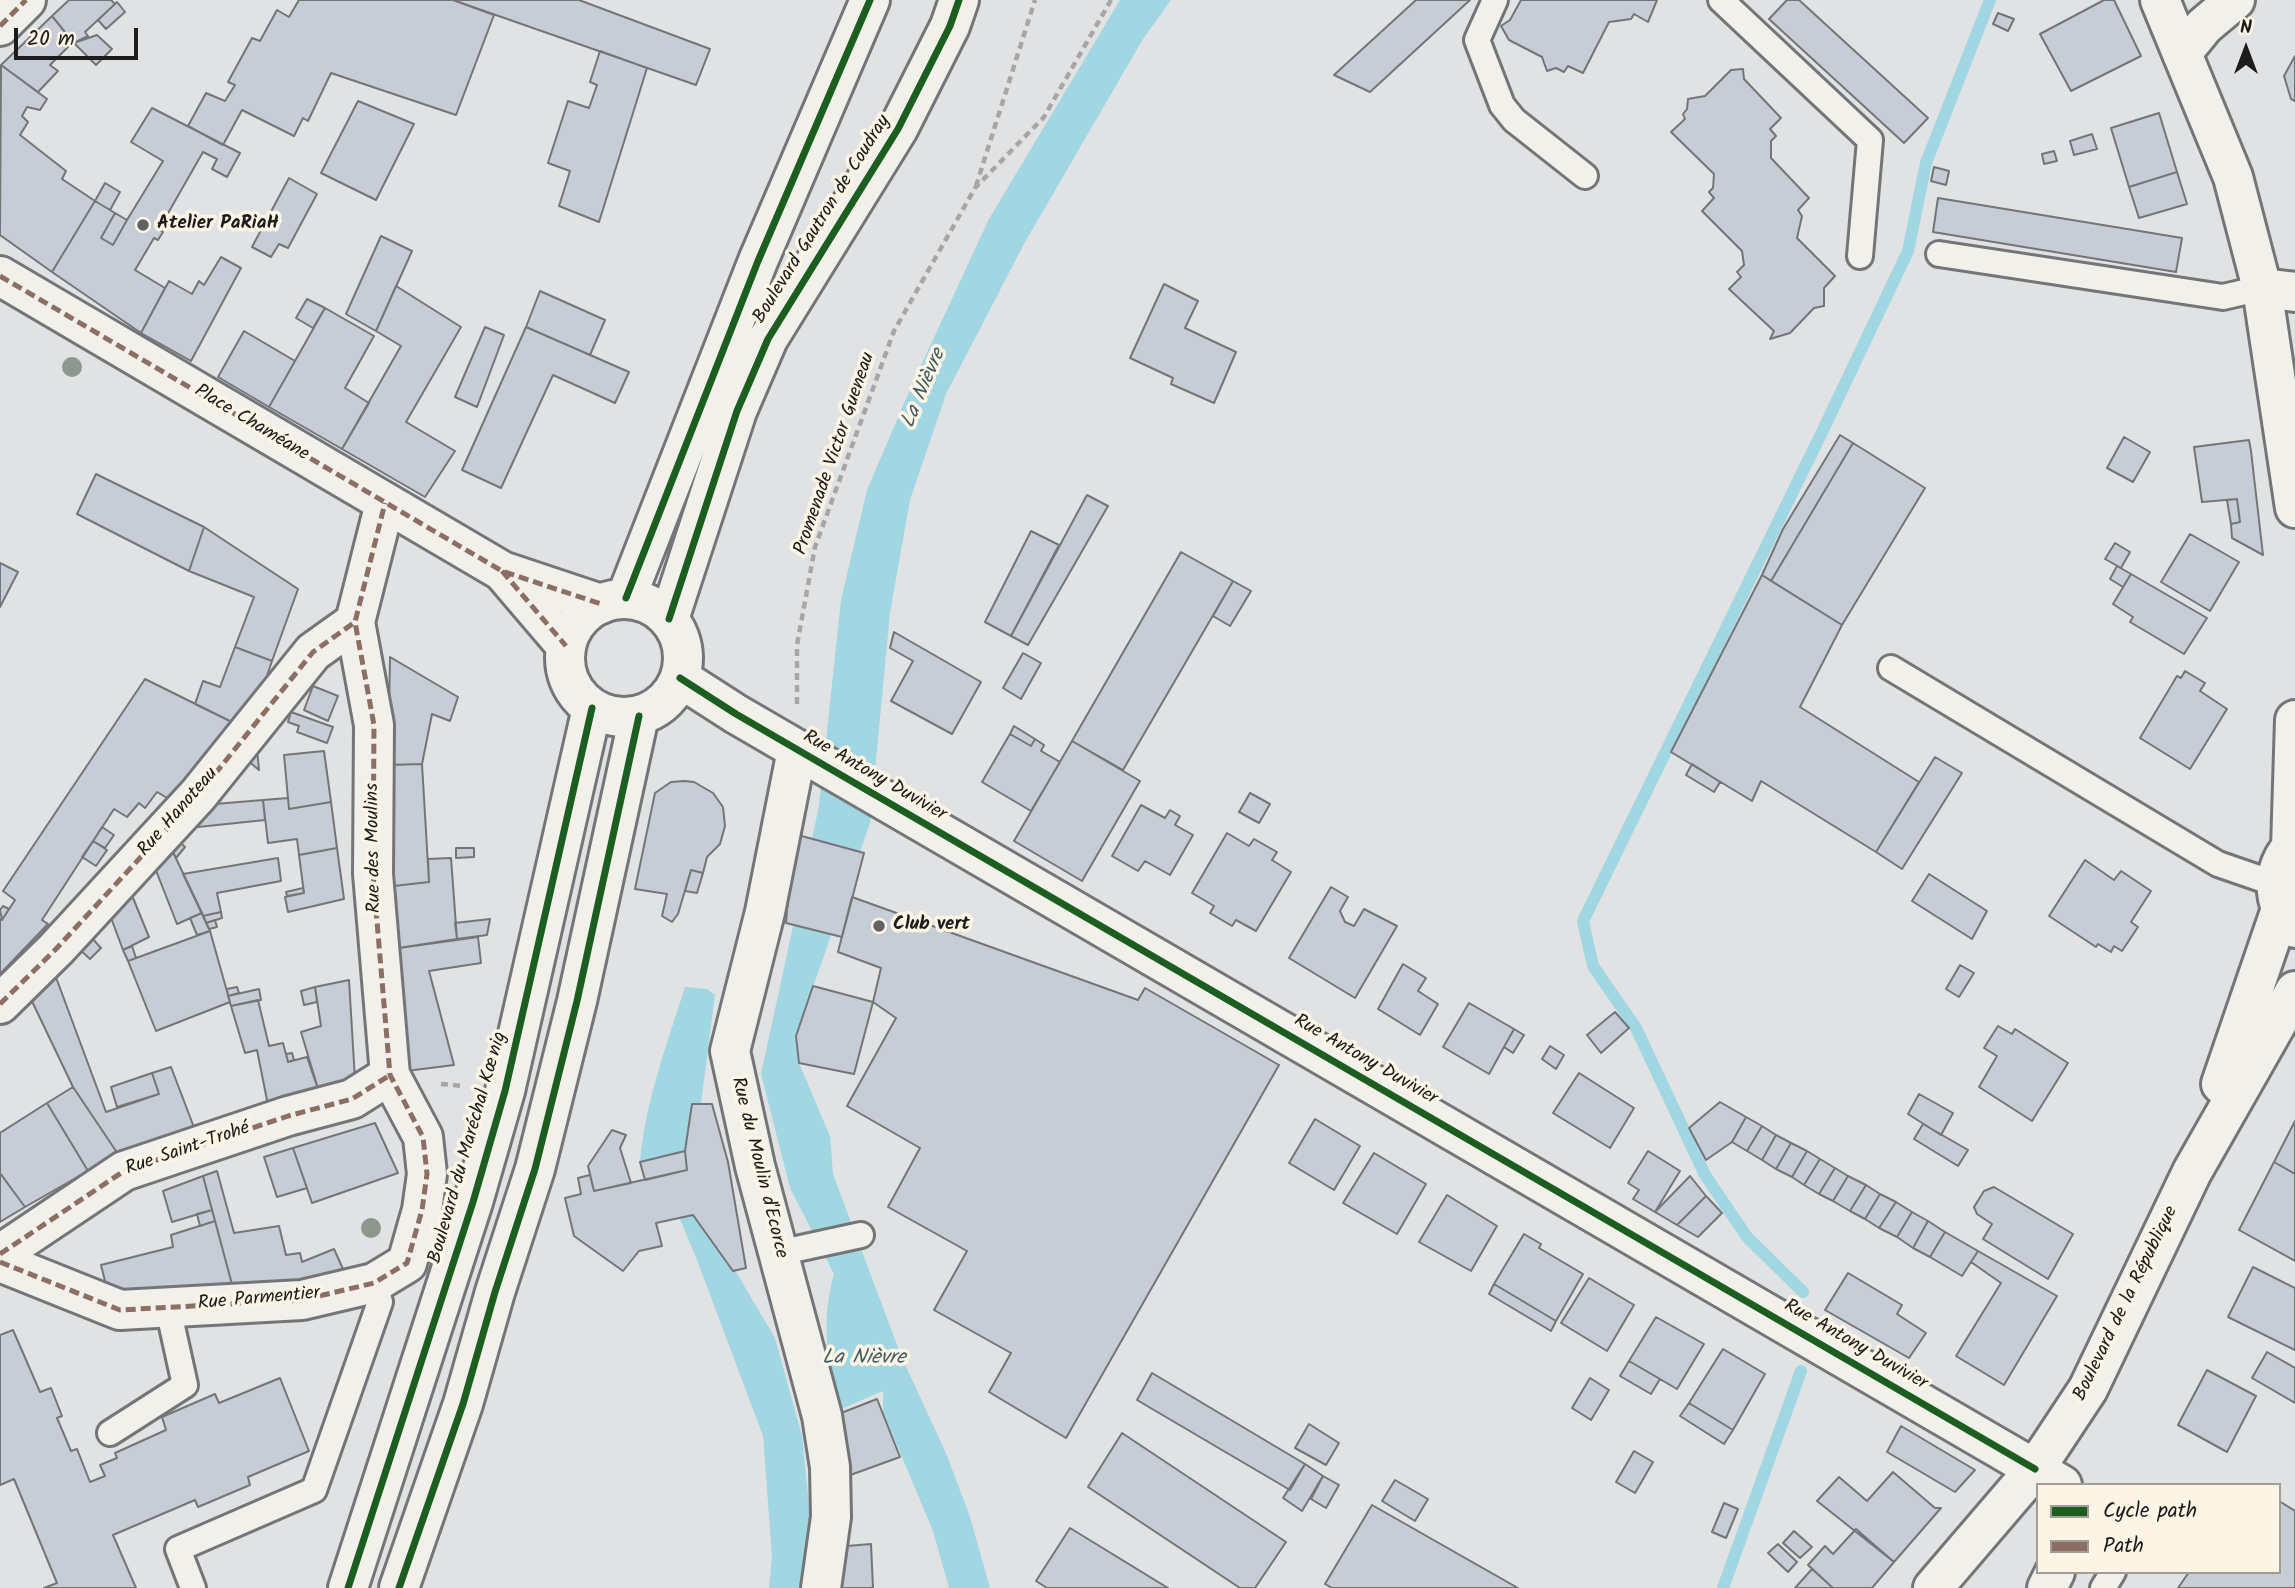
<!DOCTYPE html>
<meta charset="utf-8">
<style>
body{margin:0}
#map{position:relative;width:2295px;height:1588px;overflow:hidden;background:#e0e2e3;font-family:Kalam,sans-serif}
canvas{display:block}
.legend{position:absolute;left:2036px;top:1483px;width:245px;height:91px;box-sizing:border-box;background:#fcf5e5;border:2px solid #a29e95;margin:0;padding:9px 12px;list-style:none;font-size:21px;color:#1c1c1c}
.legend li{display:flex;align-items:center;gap:14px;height:35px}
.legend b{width:35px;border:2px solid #a29e95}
.north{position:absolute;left:2211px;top:14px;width:70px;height:70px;-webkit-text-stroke:5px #fcf5e5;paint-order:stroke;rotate:0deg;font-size:19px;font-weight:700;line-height:28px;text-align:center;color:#1c1c1c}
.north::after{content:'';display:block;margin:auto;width:24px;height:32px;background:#1c1c1c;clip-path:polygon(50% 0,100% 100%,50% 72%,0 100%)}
.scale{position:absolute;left:14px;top:28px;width:124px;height:32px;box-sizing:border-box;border:4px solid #1c1c1c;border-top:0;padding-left:9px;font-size:21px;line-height:24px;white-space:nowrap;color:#1c1c1c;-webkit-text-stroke:5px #fcf5e5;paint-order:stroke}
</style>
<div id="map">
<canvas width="2295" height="1588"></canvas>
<ul class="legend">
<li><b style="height:9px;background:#1b5e20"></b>Cycle path</li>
<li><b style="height:9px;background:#8d6e63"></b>Path</li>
</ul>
<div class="north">N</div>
<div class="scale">20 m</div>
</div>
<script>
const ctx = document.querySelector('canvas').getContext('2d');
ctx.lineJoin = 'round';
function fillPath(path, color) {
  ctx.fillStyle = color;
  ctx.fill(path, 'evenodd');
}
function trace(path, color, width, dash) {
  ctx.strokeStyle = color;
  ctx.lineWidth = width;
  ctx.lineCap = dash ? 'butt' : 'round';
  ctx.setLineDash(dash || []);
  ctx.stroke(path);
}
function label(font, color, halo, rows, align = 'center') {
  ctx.font = font + ' Kalam,sans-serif';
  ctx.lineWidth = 7;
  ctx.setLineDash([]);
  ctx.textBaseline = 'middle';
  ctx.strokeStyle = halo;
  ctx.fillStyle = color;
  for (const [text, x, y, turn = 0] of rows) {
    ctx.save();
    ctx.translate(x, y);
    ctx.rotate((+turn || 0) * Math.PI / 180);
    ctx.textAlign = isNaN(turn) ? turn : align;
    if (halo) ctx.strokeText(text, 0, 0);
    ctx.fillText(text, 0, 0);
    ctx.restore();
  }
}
fillPath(new Path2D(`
 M1120,0H1171L1143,39L1025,242L946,394L910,500L890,613L870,823L796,1036L799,1063L830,1136L833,1174L902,1358L946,1453L970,1517L990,1588H949L933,1531L883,1412V1391L841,1409C826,1365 821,1319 834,1274L790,1188L761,1074L819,806L841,600L867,490L912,385L989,219Z
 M685,987L707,989L715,995L699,1119L726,1255L775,1338L802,1436L810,1515L805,1588H769L772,1556L763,1436L697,1260L655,1159L640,1162C645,1102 667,1044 685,987Z`), '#a0d7e3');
trace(new Path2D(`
 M1803,1292L1747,1237L1705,1175L1636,1028L1593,966L1583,921L1823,430L1908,251L1926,163L1990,0
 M1723,1588L1801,1371`), '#a0d7e3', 12);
const building = new Path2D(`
 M69,0H111L115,4L85,32L88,36L74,43L52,16Z
 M299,0H453L494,15L456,115L331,73L308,121L303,118L294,136L242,110L223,145L188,126L206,93L225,101L235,85L228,82L252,38L260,41L277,10L289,17Z
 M453,0H579L710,49L696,85Z
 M1416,0H1470L1370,92L1334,75Z
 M1521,0H1657L1648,22L1634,14L1631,19L1609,22L1583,73L1568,66L1564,72L1556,68L1547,71L1542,57L1509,40L1501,26L1510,20Z
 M1787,0H1799L1928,118L1904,143L1769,19Z
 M2104,0H2114L2141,56L2071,91L2040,34Z
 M117,2L125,12L106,29L98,20Z
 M1998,13L2014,19L2008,31L1993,24Z
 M52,16L73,42L50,65L58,71L38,92L1,65Z
 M97,35L112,49L96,65L74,43Z
 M600,51L647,68L599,222L559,206L570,171L548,163L568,101L589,108L597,85L590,82Z
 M2295,56V101L2291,99L2284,76Z
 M1,65L47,99L40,110L27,107L22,116L28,122L20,135L66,171L62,179L95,201L52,272L0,235Z
 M1743,69L1744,79L1781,118L1770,129L1776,136L1771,141V158L1809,198L1798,210L1802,216L1797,238L1835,276L1824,288V306L1814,308L1790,333L1770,339L1774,331L1729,289L1741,277L1737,272L1744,265L1742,251L1702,211L1714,198L1709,192L1713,188L1714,174L1671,132L1685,119L1683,114L1687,109L1688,99L1705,96L1731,70Z
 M358,101L414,124L376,200L321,173Z
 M152,108L240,153L227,177L212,169L217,159L203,152L159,229L163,232L158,240L154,238L135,270L165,288L141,333L52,272L95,201L115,213L101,238L113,245L127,220L163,161L131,142Z
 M2159,113L2177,172L2129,187L2111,128Z
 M2092,134L2097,149L2074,155L2070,141Z
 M2054,151L2057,161L2044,164L2042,154Z
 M1934,167L1949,171L1946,185L1931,181Z
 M2177,172L2187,204L2139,218L2129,187Z
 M289,178L317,194L288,248L279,244L271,257L252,247Z
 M105,183L120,192L110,210L95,201Z
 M1938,198L2182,238L2176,272L1933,232Z
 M115,213L127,220L113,245L101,238Z
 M381,236L412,251L376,331L346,314Z
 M221,257L241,268L191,361L141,333L169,281L192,294L199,281L204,285Z
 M1164,284L1198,301L1185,328L1236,352L1214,403L1171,384L1173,378L1130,358Z
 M396,286L461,327L406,422L455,451L425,497L342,449L401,346L376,331Z
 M540,291L605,320L590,355L526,327Z
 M307,299L325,308L313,328L296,318Z
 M325,308L374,336L345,388L369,403L342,449L269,407Z
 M485,327L504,335L477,407L455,397Z
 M526,327L629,372L615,403L553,375L501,488L462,470Z
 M244,331L295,361L269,407L218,377Z
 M1840,435L1853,443L1771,581L1762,575L1783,529Z
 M2124,437L2150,452L2133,482L2107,468Z
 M2249,440L2251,451L2263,555L2232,538L2231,524L2240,522L2237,499L2202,502L2194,447Z
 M1853,443L1925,488L1842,625L1771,581Z
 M96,474L204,527L189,571L77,514Z
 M1087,495L1108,506L1028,645L1011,636Z
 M2237,499L2240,522L2231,524L2227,500Z
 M204,527L298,589L272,661L235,647L254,597L189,571Z
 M1031,531L1059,545L1011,636L985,622Z
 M2190,534L2239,562L2210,611L2161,582Z
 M2115,543L2130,552L2121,568L2105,559Z
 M1181,552L1233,581L1123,770L1072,741Z
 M0,563L18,572L0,607Z
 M2117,566L2131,574L2123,587L2110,579Z
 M2131,574L2207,618L2184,654L2130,622L2133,617L2113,604Z
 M1762,575L1842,625L1800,707L1919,782L1876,852L1761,781L1752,801L1671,752Z
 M1233,581L1251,591L1230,626L1213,616Z
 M894,632L981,682L952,734L891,701L913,661L890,648Z
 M235,647L272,661L258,702L236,724L195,704L203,681L220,687Z
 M1023,653L1041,663L1021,699L1003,688Z
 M390,657L458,697L450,721L432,714L422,764L388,765Z
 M2185,671L2205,683L2200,691L2227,709L2190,769L2140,738L2177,676L2181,678Z
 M145,679L236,724L174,802L157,792L145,808L139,803L127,817L114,809L42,920L48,924L0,974V919L2,920L15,900L3,891Z
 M313,686L338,696L328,721L304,710Z
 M291,712L333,727L327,743L297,732L299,726L288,722Z
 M1014,726L1035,739L1031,746L1010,734Z
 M1010,734L1031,746L1035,739L1044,745L1041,751L1060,762L1031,811L982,782Z
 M256,738L259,770L241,755Z
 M1072,741L1140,781L1082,881L1014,841Z
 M324,751L331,802L289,809L284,755Z
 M1935,757L1962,773L1902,869L1876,852Z
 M422,764L429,882L385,887L386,765Z
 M1692,764L1720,782L1714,792L1686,775Z
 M685,781L694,782L713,793L723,807L725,826L720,844L707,857L703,873L691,870L678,914L672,922L662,916L667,894L635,889L655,793L671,782Z
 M1250,793L1270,804L1259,823L1239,812Z
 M288,798L289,809L331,802L337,848L299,855L297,839L268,843L263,800Z
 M263,800L265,820L198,827L188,818L203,805Z
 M1141,805L1165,818L1170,810L1180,816L1175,825L1193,835L1170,875L1145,861L1138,871L1112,856Z
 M102,827L114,835L105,848L93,841Z
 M1227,833L1249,846L1254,839L1277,852L1272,860L1291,872L1256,931L1236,920L1232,926L1210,913L1214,906L1192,893Z
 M798,835L864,853L842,937L786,923L790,873Z
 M173,836L185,847L176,858L172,850Z
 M93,841L107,850L96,866L82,857Z
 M337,848L344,899L288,912L285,897L304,893L299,855Z
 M456,848H474V857L456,858Z
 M172,850L202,913L177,924L155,868Z
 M278,858L281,881L217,893L221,912L203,916L183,874Z
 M451,858L457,939L392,949L385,887L429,882L428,859Z
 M2085,860L2114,880L2121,871L2151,891L2131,922L2138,927L2122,951L2114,946L2111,952L2098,944L2096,947L2049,916Z
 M691,870L703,873L697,893L685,891Z
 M1929,874L1987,911L1972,939L1912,901Z
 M1331,887L1348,897L1340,911L1345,922L1354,926L1364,909L1397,926L1355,998L1289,958Z
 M303,888L304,893L287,896L286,892Z
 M131,893L149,937L123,950L110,915Z
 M852,897L1138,1000L1145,988L1279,1065L1066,1438L989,1392L1011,1353L934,1310L967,1251L888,1207L920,1148L847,1106L896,1018L873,1002L881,968L838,952Z
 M3,906L9,909L2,920L0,910Z
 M221,912L222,918L206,923L203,916Z
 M202,913L210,931L197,935L190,918Z
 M490,919L487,935L457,939L455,923Z
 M215,920L217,927L209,929L206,923Z
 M210,931L230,1002L156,1031L128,961Z
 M90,936L101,948L90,959L78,948Z
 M478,937L481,963L429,971L454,1065L406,1071L392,949Z
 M132,946L136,958L128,961L123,950Z
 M1403,964L1426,978L1418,991L1438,1004L1420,1035L1378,1009Z
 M1960,965L1974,973L1959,997L1946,989Z
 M54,972L106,1112L159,1094L152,1073L171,1067L195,1130L118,1154L73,1087L28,993Z
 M349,980L355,1080L319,1092L301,1032L321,1026L315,987Z
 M813,986L873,1002L854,1074L799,1063L796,1036Z
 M237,987L239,993L228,996L227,989Z
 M315,987L317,1002L304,1005L301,991Z
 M259,989L261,1000L231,1006L228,996Z
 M258,1000L269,1046L283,1043L288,1062L307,1057L319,1092L269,1110L257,1050L245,1053L231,1006Z
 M1469,1003L1514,1029L1489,1074L1443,1047Z
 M1615,1012L1629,1028L1601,1053L1587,1035Z
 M1998,1026L2012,1034L2015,1029L2068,1063L2032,1121L1979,1087L1997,1056L1984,1048Z
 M1514,1029L1524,1035L1513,1053L1504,1047Z
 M1550,1046L1564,1055L1556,1069L1542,1059Z
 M292,1053L294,1060L288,1062L286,1054Z
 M152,1073L159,1094L117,1107L111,1087Z
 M1579,1073L1634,1108L1610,1148L1553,1113Z
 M73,1087L118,1154L88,1171L47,1103Z
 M1919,1094L1953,1113L1941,1135L1908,1114Z
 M1720,1102L1746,1117L1732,1142L1706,1160L1689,1128Z
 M47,1103L88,1171L25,1207L0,1173V1133Z
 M692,1104H712L728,1162L746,1268L733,1271L693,1215L656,1223L662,1246L639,1251L623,1271L574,1236L565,1198L581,1194L578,1178L590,1175L594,1191L687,1170L685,1151Z
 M1746,1117L1762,1126L1747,1151L1732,1142Z
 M1315,1119L1360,1146L1334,1190L1289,1163Z
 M2295,1121V1174L2274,1162Z
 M375,1123L398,1173L312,1203L293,1148Z
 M1923,1124L1968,1150L1958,1166L1914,1139Z
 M1762,1126L1776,1135L1762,1160L1747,1151Z
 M612,1130L626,1135L620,1148L631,1183L594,1191L588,1166Z
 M1776,1135L1791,1143L1776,1169L1762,1160Z
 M1791,1143L1807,1151L1792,1177L1776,1169Z
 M293,1148L307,1188L277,1197L264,1157Z
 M685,1151L687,1170L645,1180L640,1162Z
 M1648,1151L1680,1171L1655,1212L1633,1199L1639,1190L1628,1183Z
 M1807,1151L1820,1159L1804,1185L1792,1177Z
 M1374,1153L1426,1184L1397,1234L1343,1203Z
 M1820,1159L1835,1168L1819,1194L1804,1185Z
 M2274,1162L2295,1174V1261L2239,1230Z
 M1835,1168L1848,1176L1833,1201L1819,1194Z
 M217,1171L234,1233L279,1226L286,1255L300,1253L302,1262L334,1249L343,1269L312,1283L233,1288L203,1176Z
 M0,1173L25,1207L0,1222Z
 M203,1176L212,1210L172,1222L163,1191Z
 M1690,1176L1706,1196L1677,1225L1655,1212Z
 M1848,1176L1866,1185L1850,1211L1833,1201Z
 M1866,1185L1880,1194L1865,1219L1850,1211Z
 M1994,1187L2073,1234L2048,1279L1983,1239L1992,1224L1977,1214L1974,1207L1984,1191Z
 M1880,1194L1896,1202L1879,1228L1865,1219Z
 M1447,1195L1497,1226L1471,1271L1419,1242Z
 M1706,1196L1722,1213L1698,1237L1677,1225Z
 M1896,1202L1912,1212L1897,1237L1879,1228Z
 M212,1210L215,1221L200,1226L197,1214Z
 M1912,1212L1928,1221L1913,1248L1897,1237Z
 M215,1221L233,1288L108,1293L101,1265L173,1247L171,1235Z
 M1928,1221L1945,1232L1930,1257L1913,1248Z
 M1945,1232L1978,1251L1962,1276L1930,1257Z
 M1524,1234L1541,1244L1539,1248L1583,1274L1556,1321L1494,1284Z
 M1978,1251L2057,1296L2004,1385L1956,1356L2001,1283L1971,1262Z
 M2253,1267L2295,1288V1350L2228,1317Z
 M1848,1273L1902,1305L1897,1314L1926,1333L1909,1358L1825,1310Z
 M1589,1278L1634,1305L1607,1351L1561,1323Z
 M1494,1284L1556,1321L1551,1331L1489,1294Z
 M1656,1317L1704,1344L1677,1389L1629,1361Z
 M13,1330L40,1392L51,1388L62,1416L57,1418L71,1451L77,1449L90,1482L105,1476L100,1465L117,1458L115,1453L166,1430L162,1417L215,1394L219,1403L280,1378L309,1451L248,1477L250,1485L198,1507L195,1500L113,1535L136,1588H44L57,1583L14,1479L0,1485V1335Z
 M1723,1349L1765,1374L1733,1430L1689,1403Z
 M2267,1352L2295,1368V1403L2252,1378Z
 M1629,1361L1660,1379L1651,1394L1620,1376Z
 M2207,1370L2256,1396L2227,1452L2178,1425Z
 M1152,1373L1305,1464L1290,1490L1137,1400Z
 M1590,1378L1609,1390L1591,1420L1572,1408Z
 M877,1399L900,1457L842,1478L836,1415Z
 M1689,1403L1733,1430L1724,1444L1680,1416Z
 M1309,1424L1339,1443L1326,1465L1295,1448Z
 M1901,1426L1975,1470L1955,1492L1887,1452Z
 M1122,1433L1286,1542L1255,1588H1240L1088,1487Z
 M1634,1451L1653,1462L1635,1493L1616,1482Z
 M1305,1464L1323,1476L1302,1511L1283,1498Z
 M1893,1472L1935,1508H1941L1894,1562L1817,1501L1839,1477L1867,1501Z
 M1323,1476L1339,1485L1326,1508L1311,1499Z
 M1395,1480L1428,1499L1415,1521L1382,1501Z
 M2279,1501L2295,1511V1588H2178L2189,1572H2279Z
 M1724,1503L1738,1509L1726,1538L1712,1532Z
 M1372,1505L1518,1588H1332L1325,1584Z
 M1070,1528L1168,1588H1047L1036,1581Z
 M1856,1529L1894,1562L1872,1588H1833L1808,1565L1825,1546L1833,1554Z
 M1794,1531L1812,1547L1800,1558L1783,1543Z
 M871,1544L873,1588H841L847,1546Z
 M1778,1544L1797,1562L1788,1572L1768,1553Z
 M1812,1569L1833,1588H1795Z`);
fillPath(building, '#c7cdd6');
trace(building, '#747576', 2);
const service = new Path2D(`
 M1495,0L1477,40L1502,105L1514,120L1585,176
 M1721,0L1870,140L1860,256
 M1939,254L2223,297L2262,288
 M1891,668L2218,864L2276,884
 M778,1253L861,1235
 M110,1433L185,1385L168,1308
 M193,1588L178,1549L314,1490L380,1302L374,1283
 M2103,1588L2113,1572`);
const minor = new Path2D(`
 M0,26L26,0
 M2182,53L2204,26L2235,0
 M0,276L502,571L601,604
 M2262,288L2295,292
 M502,571L566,646
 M680,678L736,714L2062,1485
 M797,750L765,912L730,1051L755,1166L822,1416L830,1467L831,1517L821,1588
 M0,1004L56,949L198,795L313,652L355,622
 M0,1254L124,1171L288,1116L352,1099L390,1075
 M0,1262L120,1310L302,1300L374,1283L407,1263L422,1210L427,1174L423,1137L390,1075L373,874L374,725L355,622L385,503
 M2047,1588L2055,1572`);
const primary = new Path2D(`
 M2160,0L2233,177L2262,288L2295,508
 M626,598L758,261L870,0
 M565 658a59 59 0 1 1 118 0a59 59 0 1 1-118 0Z
 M669,619L737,411L768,339L898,129L950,26L959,0
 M2295,844C2270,866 2271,906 2295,928
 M2291,848L2295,720
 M2221,1084L2281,909
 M348,1588L473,1202L505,1091L592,708
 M399,1588L463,1404L495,1292L535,1169L577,1001L639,716
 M1933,1588L2035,1469L2088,1389L2192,1172L2295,991`);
trace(service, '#747576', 30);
trace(minor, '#747576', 44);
trace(primary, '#747576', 44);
trace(new Path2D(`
 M976,186L1035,0
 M797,704V645L815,547L894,331L975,188L1044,117L1111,0
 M441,1084L464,1086`), '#a8a6a4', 4.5, [7, 5]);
trace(service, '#f2f0eb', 24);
trace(minor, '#f2f0eb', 38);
trace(primary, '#f2f0eb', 38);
trace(new Path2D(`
 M0,26L26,0
 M0,276L502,571L601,604
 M502,571L566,646
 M0,1004L56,949L198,795L313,652L355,622
 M0,1254L124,1171L288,1116L352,1099L390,1075
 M0,1262L120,1310L302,1300L374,1283L407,1263L422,1210L427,1174L423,1137L390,1075L373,874L374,725L355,622L385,503`), '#8d6e63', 5, [10, 5]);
trace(new Path2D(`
 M626,598L758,261L870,0
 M669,619L737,411L768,339L898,129L950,26L959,0
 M680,678L736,714L2035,1469
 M348,1588L473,1202L505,1091L592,708
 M399,1588L463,1404L495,1292L535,1169L577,1001L639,716`), '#1b5e20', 7);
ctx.fillStyle = '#8e978d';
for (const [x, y] of [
 [72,367],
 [371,1228]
]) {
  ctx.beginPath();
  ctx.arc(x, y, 10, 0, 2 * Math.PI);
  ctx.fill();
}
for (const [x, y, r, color] of [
 [143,225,7,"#616162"],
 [879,926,7,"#616162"]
]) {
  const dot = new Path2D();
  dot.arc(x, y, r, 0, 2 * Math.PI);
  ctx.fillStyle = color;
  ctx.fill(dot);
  trace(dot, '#fcf5e5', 2.5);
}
label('19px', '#1c1c1c', '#fcf5e5', [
 ["Boulevard Gautron de Coudray",823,220,-58],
 ["Place Chaméane",251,424,31],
 ["Promenade Victor Gueneau",836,454,-71],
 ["Rue Antony Duvivier",874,777,30],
 ["Rue Hanoteau",179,813,-49],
 ["Rue des Moulins",375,848,-91],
 ["Rue Antony Duvivier",1365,1061,30],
 ["Boulevard du Maréchal Kœnig",469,1148,-74],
 ["Rue Saint-Trohé",188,1150,-19],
 ["Rue du Moulin d'Ecorce",758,1168,76],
 ["Rue Parmentier",259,1300,-5],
 ["Boulevard de la République",2127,1304,-64],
 ["Rue Antony Duvivier",1855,1346,30]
]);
label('bold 19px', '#1c1c1c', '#fcf5e5', [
 ["Atelier PaRiaH",157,225],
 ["Club vert",893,926]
], 'left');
label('italic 21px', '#415c62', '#fcf5e5', [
 ["La Nièvre",925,389,-67],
 ["La Nièvre",864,1359]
]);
</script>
